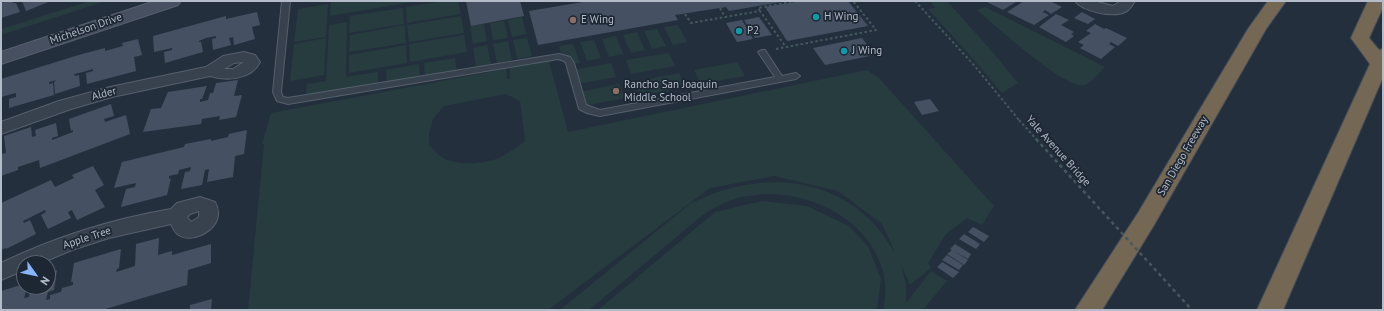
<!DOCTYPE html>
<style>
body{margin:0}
#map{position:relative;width:1384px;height:311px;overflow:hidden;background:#242f3e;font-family:"PT Sans",sans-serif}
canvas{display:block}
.frame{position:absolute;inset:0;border:2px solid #b4bcc9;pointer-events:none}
.north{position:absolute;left:16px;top:255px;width:40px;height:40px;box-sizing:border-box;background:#1d2633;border:1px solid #59626f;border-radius:50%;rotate:123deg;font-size:11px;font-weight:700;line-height:16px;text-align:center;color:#b4bcc9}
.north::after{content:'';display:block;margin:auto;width:14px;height:18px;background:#8ab4f8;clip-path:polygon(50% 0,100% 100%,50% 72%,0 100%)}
</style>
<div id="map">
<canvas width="1384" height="311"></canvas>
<div class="frame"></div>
<div class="north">N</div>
</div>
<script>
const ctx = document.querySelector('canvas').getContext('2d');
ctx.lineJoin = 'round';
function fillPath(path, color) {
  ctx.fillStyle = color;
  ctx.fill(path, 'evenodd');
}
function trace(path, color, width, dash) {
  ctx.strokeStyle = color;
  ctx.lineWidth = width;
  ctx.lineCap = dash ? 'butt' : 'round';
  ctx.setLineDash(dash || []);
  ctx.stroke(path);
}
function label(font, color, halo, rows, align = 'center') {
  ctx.font = font + ' "PT Sans",sans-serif';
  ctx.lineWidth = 3.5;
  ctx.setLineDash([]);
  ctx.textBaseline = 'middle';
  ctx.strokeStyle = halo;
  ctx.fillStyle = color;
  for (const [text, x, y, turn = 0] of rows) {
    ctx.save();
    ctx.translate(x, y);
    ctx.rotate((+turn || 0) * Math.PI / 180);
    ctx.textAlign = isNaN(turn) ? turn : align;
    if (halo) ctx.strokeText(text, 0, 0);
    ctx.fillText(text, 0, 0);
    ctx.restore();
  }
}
fillPath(new Path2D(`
 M90,1H106L1,35V29Z
 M331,1H417L330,16Z
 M444,1H458L461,14L407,23L406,7Z
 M925,1H947L996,56L1018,83L1002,93L967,52L928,9L935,8L931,2Z
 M328,4L326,37L294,42L298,9Z
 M985,7L1105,67C1100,72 1091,83 1085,85C1066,91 994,24 977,10Z
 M403,8L404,24L349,33L350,16Z
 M461,16L464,33L409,42L407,25Z
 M522,17L526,34L512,37L508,20Z
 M504,21L508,38L493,40L490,23Z
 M347,22L346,77L378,72V89L344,95V88L340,89L339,96L305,102L307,84L326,81L329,25Z
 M484,24L487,41L473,44L470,26Z
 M405,25L406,43L349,52L350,35Z
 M678,25L687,42L673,45L664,27Z
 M657,29L666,46L652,49L644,31Z
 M637,32L645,50L631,53L623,35Z
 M464,35L467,52L410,62L409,44Z
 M616,36L623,54L609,57L602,39Z
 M326,38L324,75L290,81L294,44Z
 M527,38L532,56L517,59L513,40Z
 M594,40L601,58L587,61L580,42Z
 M508,41L512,60L497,63L493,44Z
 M573,44L580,63L565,65L559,46Z
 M406,45L407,63L349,73V55Z
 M487,45L491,64L476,67L473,48Z
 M669,53L675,66L631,74L626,60Z
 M455,58L457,74L425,80L424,63Z
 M549,61L568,132L867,70L879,78L994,206L982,225L967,218L946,234L928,263L931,268L910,285L901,265L906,284V303L931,271L947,281L923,310H883C887,294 886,281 881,265C863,214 801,187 749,196C730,198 714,207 699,218L589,310H560L690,204C746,175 817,171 867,217C879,227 886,240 895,252L882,224L838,191L774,176L710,188L548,310H248L264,144H262L271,113L506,69L507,79L514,78H510V68ZM506,94L520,101L525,141C518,147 510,152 501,157C487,164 454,167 440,156C436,153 433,149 429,145V134L433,119L444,106Z
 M737,62L745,76L701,84L694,70Z
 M611,63L616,77L571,85L566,71Z
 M419,64L420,81L387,87L386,70Z
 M679,73L685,87L640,96L634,82Z
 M619,84L625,98L578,107L574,93Z
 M762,201L807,206L849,226L868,246L881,279L877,310H598L715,212Z`), '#263c3f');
fillPath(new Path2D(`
 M8,1H12L13,3H16L20,12L1,18V3Z
 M22,1H51L26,11Z
 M466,1H520L524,16L471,26Z
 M589,1H781V2L729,11L726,7L675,15L678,20L538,45L529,11Z
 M801,1H848L868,26L787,41L765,7Z
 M985,1H1014L1016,2L1003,10Z
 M1024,1H1050L1062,7L1051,14L1045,10L1043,12L1049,15L1034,25L1007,12Z
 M257,12L260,25L252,27L255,39L234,45L233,37L229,38L231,45L213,50L212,39L216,38V36L206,38L199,41V42H201L203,52L165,63L164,52L172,50V48L154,52L153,36L226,16V19Z
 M1082,12L1095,19L1088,24L1074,18Z
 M1056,14L1069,20L1061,25L1074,32L1071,34L1074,36L1066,42L1039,27Z
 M759,17L772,35L755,38L744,20Z
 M742,20L753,39L737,42L726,23Z
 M1095,24L1104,29L1106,28L1127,38L1118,46L1111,42L1109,44L1115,47L1101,59L1080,48L1084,45L1078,42L1091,33L1086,31Z
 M862,38L875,55L825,65L813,48Z
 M138,39L142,55L134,57L136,71L87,84L86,73L93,71V69L83,72L74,74L75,76L79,75L80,86L55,94L54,82L57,80L49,82V84L53,83L54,95L9,108V99L16,97V93L1,97V79L82,54L105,48V51L123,46L122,43Z
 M238,80L234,96L242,95L236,117L219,120L220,116L202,119L201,124L143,132L151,109L161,108L168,92L207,86L202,99H200V102L208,100L210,93H213L216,83Z
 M930,99L939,111L922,115L914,102Z
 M111,104L114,116L104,119L105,122L126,115L130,134L40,168L39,160L18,167V170L1,176V154L6,153L4,136L31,127L32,137L36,136L35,130L56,123L58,136L52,138V140L73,132V130L71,131L69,119Z
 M247,130L244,154L235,156L233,177L207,182L209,169L205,170L202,185L181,189L185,172L190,171L191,167L179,170L178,174L169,176V179L171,178L167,195L121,207L126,189L135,187L136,183L114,188L122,162L184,147L185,144L211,139V141L228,137L229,134Z
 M93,166L104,185L95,190L105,207L77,220L72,210L68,212L71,218L48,229L41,215L46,212L45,210L23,221L24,223L30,220L36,234L6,249V248L1,250V203L51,180L55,187L74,178L72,175Z
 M973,227L989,236L984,242L968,232Z
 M964,234L980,244L976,249L959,239Z
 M159,238L158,255L172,251V255L211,244V263L188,270L187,285L102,310H1V291L24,284V287H27L24,298L29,297L31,287H48V273L57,270L54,290L48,292L46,300L50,299V295L61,292L62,288L73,285V282H71L74,263L121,249L119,268L117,269L116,272L135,266L136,244Z
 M955,244L971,254L968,259L950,249Z
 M952,250L968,260L964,265L947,254Z
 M947,255L963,265L959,270L942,260Z
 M942,262L959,272L953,278L937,267Z
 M212,299L211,310H190V305Z`), '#455162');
const lane = new Path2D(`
 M282,1H290L281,92L283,97L288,98L559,54L570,57L574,63L586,105L600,110L775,77L758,52L762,50H765L782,76L796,73L800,76L796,79L600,116L587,113L579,109L566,63L564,61L558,59L288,104L277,101L273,92Z`);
const street = new Path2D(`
 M1075,1H1094L1113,6L1121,1H1135C1132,5 1130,10 1125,12C1113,18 1082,11 1075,1Z
 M244,52L255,55L260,62C251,80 227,81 210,76L112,97L71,109L1,134V122L59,101L110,87L206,67L223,56ZM244,62L233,69H224L234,63Z
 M200,197L215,202C229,227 192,245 179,235C175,233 173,228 171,224L109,238L72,250L41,263H24V270L1,280V263C55,237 112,219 171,209L177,203ZM199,211V217L191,222L187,217L190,214Z`);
const secondary = new Path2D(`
 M155,1H181L178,5L1,64V52Z`);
const highway = new Path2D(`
 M1268,1H1286L1266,29L1154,225L1102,310H1075L1138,213L1248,29Z
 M1368,1H1383V7L1369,38L1379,50L1383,49V77L1283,310H1257L1370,64L1351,38Z`);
trace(lane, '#565f6c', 2);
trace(street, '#565f6c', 2);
trace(secondary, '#565f6c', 2);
trace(highway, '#434c59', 2);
trace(new Path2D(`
 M915,1L973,64L1019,120
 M720,8L725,17L760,11L786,47
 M760,11L758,8L794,1
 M685,14L691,23L725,17
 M776,49L876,30L853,1`), '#44595c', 2, [2.5, 2.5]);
fillPath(lane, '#38414e');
fillPath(street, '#38414e');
fillPath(secondary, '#465061');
fillPath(highway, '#746855');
trace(new Path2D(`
 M1019,120L1037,140`), '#44595c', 2, [2.5, 2.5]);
trace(new Path2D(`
 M1036,139L1192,310`), '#44595c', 2.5, [3.5, 3.5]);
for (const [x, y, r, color] of [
 [816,17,4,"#0f9aa8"],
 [573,20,4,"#8d6e63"],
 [739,31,4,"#0f9aa8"],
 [844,51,4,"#0f9aa8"],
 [616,91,4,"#8d6e63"]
]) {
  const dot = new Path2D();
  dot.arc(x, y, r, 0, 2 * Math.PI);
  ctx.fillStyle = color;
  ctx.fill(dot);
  trace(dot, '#1d2633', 1.5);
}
label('11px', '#b4bcc9', '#1d2633', [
 ["H Wing",824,17],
 ["E Wing",581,20],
 ["P2",747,31],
 ["J Wing",852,51],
 ["Rancho San Joaquin",624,85],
 ["Middle School",624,98]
], 'left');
label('11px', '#b4bcc9', '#1d2633', [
 ["Michelson Drive",86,29,-19],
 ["Alder",104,94,-15],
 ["Yale Avenue Bridge",1058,151,48],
 ["San Diego Freeway",1183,156,-60],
 ["Apple Tree",87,238,-18]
]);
</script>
